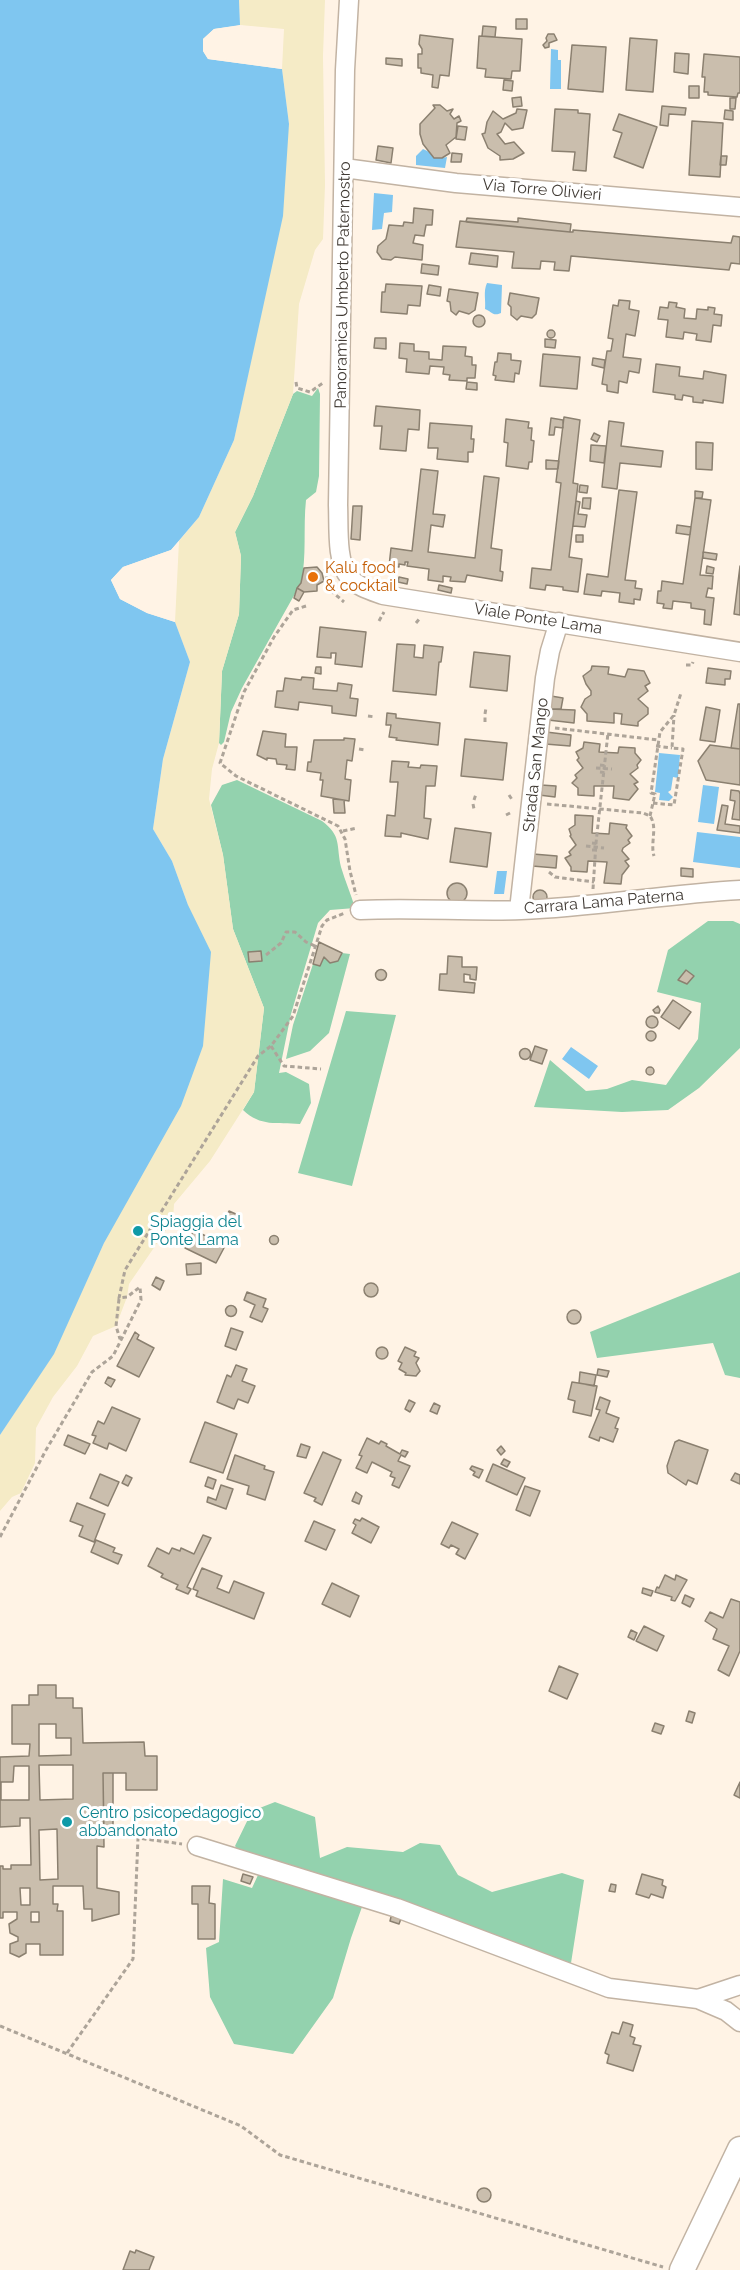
<!DOCTYPE html>
<meta charset="utf-8">
<style>
body{margin:0}
canvas{display:block;background:#fff3e5}
</style>
<canvas width="740" height="2270"></canvas>
<script>
const ctx = document.querySelector('canvas').getContext('2d');
ctx.lineJoin = 'round';
function fillPath(path, color) {
  ctx.fillStyle = color;
  ctx.fill(path, 'evenodd');
}
function trace(path, color, width, dash) {
  ctx.strokeStyle = color;
  ctx.lineWidth = width;
  ctx.lineCap = dash ? 'butt' : 'round';
  ctx.setLineDash(dash || []);
  ctx.stroke(path);
}
function label(font, color, halo, rows, align = 'center') {
  ctx.font = font + ' Raleway,sans-serif';
  ctx.lineWidth = 6;
  ctx.setLineDash([]);
  ctx.textBaseline = 'middle';
  ctx.strokeStyle = halo;
  ctx.fillStyle = color;
  for (const [text, x, y, turn = 0] of rows) {
    ctx.save();
    ctx.translate(x, y);
    ctx.rotate((+turn || 0) * Math.PI / 180);
    ctx.textAlign = isNaN(turn) ? turn : align;
    if (halo) ctx.strokeText(text, 0, 0);
    ctx.fillText(text, 0, 0);
    ctx.restore();
  }
}
fillPath(new Path2D(`
 M318,388L320,394L319,476L316,492L306,500C303,528 307,556 301,583L242,688L231,712L224,742L221,745L219,743L222,671L239,614L241,556L235,532L253,496L293,394L297,391L312,396Z
 M237,780L322,821C342,836 336,845 341,867C345,881 351,894 355,908L330,910L318,923L291,1014L279,1073L286,1072L309,1084L311,1103L300,1124C276,1122 261,1127 243,1110L254,1092L264,1008L233,929L223,855L211,805L222,785Z
 M708,921H733L740,924V1048L699,1088L668,1110L622,1112L534,1107L550,1060L586,1091L607,1089L632,1080L666,1085L698,1039L701,1003L657,992L668,950Z
 M342,953L350,954L329,1033L310,1051L286,1059L293,1025L313,964L320,966L324,957L330,963L338,961Z
 M346,1011L396,1015L352,1186L298,1173Z
 M740,1272V1378L725,1375L713,1343L597,1358L590,1332Z
 M275,1802L315,1817L320,1858L347,1847L403,1852L420,1843L440,1845L458,1875L492,1892L562,1873L584,1880L571,1963L368,1890L351,1938L333,1998L293,2054L234,2044L210,1997L206,1948L219,1942L223,1879L252,1888L258,1875L235,1846L252,1811Z`), '#93d2ae');
fillPath(new Path2D(`
 M239,0H325L323,56L325,185L323,239L315,250L299,304L293,394L253,496L235,532L241,556L239,614L222,671L219,743L212,769L209,799L223,855L233,929L264,1008L254,1092L210,1161L174,1204L173,1220L129,1284L127,1297L116,1326L93,1336L77,1366L53,1397L36,1428L35,1463L21,1493L12,1497L0,1511V1435L53,1354L104,1243L188,905L172,861L153,829L163,759L190,662L175,622L179,541L199,517L234,440L257,332L289,124L282,69L284,29L240,25Z`), '#f5ebc6');
fillPath(new Path2D(`
 M0,0H239L240,25L214,29L203,39V51L208,59L282,69L289,124L283,216L234,440L199,517L171,550L123,567L111,580L120,599L147,613L175,622L190,662L163,759L153,829L172,861L188,905L211,952L203,1046L181,1106L104,1243L54,1354L0,1435Z
 M551,49L558,50V60H561V89H550Z
 M423,149L442,158L447,157L445,168L416,165V156Z
 M374,193L393,195L392,212L384,213L382,229L372,230Z
 M487,283L502,285L501,313C493,317 491,311 485,309C486,300 483,292 487,283Z
 M659,753L680,755L678,778L673,777L671,790L668,792L673,797L669,801L659,800L660,793L655,792Z
 M703,785L719,787L714,824L698,822Z
 M697,832L740,837V868L693,862Z
 M497,871H507L504,894H494Z
 M571,1047L598,1066L589,1079L562,1059Z`), '#7fc6f0');
fillPath(new Path2D(`
 M243,25L241,28L215,32L206,40V50L210,57L282,66V69L208,59L203,51V39L214,29Z
 M179,541L178,546L172,553L124,570L114,580L122,597L148,610L175,619V622L147,613L120,599L111,580L123,567L171,550Z`), '#fff3e5');
const building = new Path2D(`
 M516,19H527V29H516Z
 M483,26L496,27L495,37L482,36Z
 M548,34H554L557,40L549,43V47L545,48L543,45L547,41L546,38Z
 M420,35L453,39L449,76L440,75L438,88L432,87L433,75L421,73V68H418V54H422V49L419,44Z
 M479,36L522,39L520,71H512L511,79L485,77L486,69L477,68Z
 M630,38L657,40L653,92L626,90Z
 M572,45L606,47L603,92L568,89Z
 M675,53L689,54L688,74L674,72Z
 M704,54L740,57V93H738L737,97L708,95V92H704L705,77H702Z
 M386,58L402,59V66L386,64Z
 M504,80L513,81L512,91L503,90Z
 M689,86H699V98H689Z
 M521,97L522,106L513,107L512,98Z
 M730,98H736L735,109H730Z
 M433,105H440L447,111L453,109L450,114L454,119L459,116L461,121L457,123L456,137L446,145L450,153L442,158H434L423,144L420,134V124L435,108Z
 M662,106L686,108L685,115L669,114L668,126L660,125Z
 M517,109L527,110L523,128L512,130L505,123L501,132L497,134L505,144L514,142L524,153L513,159L500,160V156L488,148L482,134L485,133L487,122L493,111L503,119L516,113Z
 M555,109L578,110V113L590,114L586,171L573,170L575,152L552,151Z
 M725,110L733,111V120L724,119Z
 M619,114L657,127L643,168L614,157L622,133L613,130Z
 M692,121L723,123L720,177L689,175Z
 M458,126L467,127L465,140L456,139Z
 M378,146L393,148L391,163L376,160Z
 M452,153L462,154L461,162H451Z
 M721,156H727L726,165H720Z
 M414,208L433,210L432,225H426L424,236L415,235L413,243L423,245L422,260L395,257L391,260L382,259L377,252L378,246L386,239L389,225L403,226L404,222L413,223Z
 M467,218L518,222V218L571,224L570,232L466,222Z
 M460,221L570,232H573V230L731,243L733,236L740,237V264L731,263L729,270L571,256L569,271L554,270L555,262L541,261L540,269L512,268L514,252L456,247Z
 M471,253L498,256L497,267L469,264Z
 M422,264L439,266L438,275L421,273Z
 M386,284L422,286L420,306L408,305L407,314L381,312L382,292H385Z
 M429,285L441,287L440,296L427,294Z
 M449,289L478,293L475,310L469,314L459,311L456,315L451,311L450,302L447,301Z
 M510,293L539,298L536,314L532,318L521,316L517,320L511,315V307L508,304Z
 M619,300L630,301L629,309L639,311L635,336L626,334L623,357L641,359L639,373L629,371L627,383L619,381L618,393L607,391V385L602,384L607,351H611L613,339L608,338L613,305L618,306Z
 M669,302L677,303L676,307L685,309L684,318L696,319L697,309L708,310V307L715,308L714,314L722,315L721,326L713,325L711,342L696,340L697,334L684,332L683,339L666,337L668,320L658,319L660,307L668,308Z
 M473 321a6 6 0 1 1 12 0a6 6 0 1 1-12 0Z
 M547 334a4 4 0 1 1 8 0a4 4 0 1 1-8 0Z
 M375,338H386V349L374,348Z
 M545,339L556,340L555,348L545,347Z
 M400,343L414,344V351L429,352V359L442,360L443,346L466,347L465,356L472,357V365H476L475,378H467V381L449,380L450,375L443,374L444,367L430,366L429,374L406,372L407,359L399,358Z
 M498,353L511,354V360L521,361L519,374L515,373L514,382L495,380L496,376L493,375L495,362H497Z
 M543,354L580,357L577,389L540,386Z
 M593,358L605,360L604,368L592,365Z
 M656,364L680,367L679,376L703,379L704,371L726,375L723,403L703,400V403L693,402V397L683,395L682,400L675,399V395L653,392Z
 M467,382L477,383V390L466,389Z
 M376,406L420,410L419,430L408,429L406,451L380,449L382,426H374Z
 M564,417L580,420L573,483L578,484L569,557L582,559L578,592L563,590V587L546,585L545,590L530,588L532,568L551,570L561,483L556,482Z
 M551,418L563,420V428L555,427L554,435H549Z
 M506,419L529,422L528,428H532L531,440L534,441L532,462H529L528,469L506,466L508,443L504,442Z
 M609,421L624,423L621,446L663,451L661,467L620,463L617,489L602,487Z
 M430,423L472,426L471,439H474L473,452H468V462L437,459L438,448H428Z
 M594,433L600,436L597,442L591,439Z
 M696,442L713,443L712,470L696,469Z
 M591,445L606,446L604,463L590,461Z
 M546,460L559,461L558,469H546Z
 M421,469L438,471L433,514L445,515L443,527L431,525L428,552L475,558L484,476L499,478L491,548L502,550L500,571L503,572L502,581L467,575L465,582L450,581L451,577L443,576V582L428,580L429,569L407,566L408,562H405V565L399,564V567L389,566L391,548L412,551Z
 M580,485L588,486L587,493L579,492Z
 M619,490L637,492L625,580L636,581L635,588L642,589L640,600L634,599V604L619,602L620,593L602,591L601,596L584,594L587,574L608,577Z
 M695,491L703,492L702,498H695Z
 M583,498H591L590,509L582,508Z
 M695,498L711,500L700,575L713,576L712,589L708,588L706,597L714,598L711,625L704,624L705,610L691,608V603L673,601L672,609L663,608L664,604L657,603L658,591H661L662,581L683,584Z
 M576,501L580,502L578,514L587,515L585,527L573,526Z
 M353,506H362L360,540L351,539Z
 M677,525L691,527L690,535L676,533Z
 M576,535H583V542H576Z
 M703,552L717,554L716,560L703,558Z
 M707,566L714,568L713,574L706,573Z
 M740,566V615L734,614Z
 M317,567L322,573L324,581L317,585V591L304,592L297,588L301,583L304,568Z
 M399,577L408,579L407,584L398,582Z
 M439,585L452,588L451,593L438,590Z
 M297,588L304,592L299,601L294,598Z
 M320,627L366,632L362,667L335,664L336,653H331V658L317,657Z
 M397,644L415,645L414,657L423,658L424,645L443,647L441,662H439L436,695L393,691Z
 M474,652L510,656L507,691L470,687Z
 M592,666L609,667L608,674L625,677L628,669L644,671L650,683L645,686L648,691L638,699L648,708V714L638,722V726L621,724L622,714L614,713V723L587,721V714L581,707L585,699L591,695V691L586,684L583,676L591,670Z
 M316,667H321V674L315,673Z
 M708,668L731,671L730,679H725V685L706,683Z
 M302,677L314,678L313,689L337,691L338,683L352,685L350,698L358,699L356,716L332,713V706L299,702L298,710L275,707L277,691H283L285,678L301,680Z
 M551,696L563,698L561,709H549Z
 M738,704H740V749L731,748Z
 M706,707L720,710L715,742L700,740Z
 M549,709L575,710L574,723L548,720Z
 M387,713L396,714V718L440,723L438,745L396,740L397,738L389,737L391,725H386Z
 M263,731L286,734L285,747H297L295,770L286,769L287,765L277,764L276,759L267,758V760L257,755Z
 M546,732L571,735L570,746L545,744Z
 M344,738L355,739L352,761L347,760L345,779L351,780L349,801L321,796L323,780H320L321,773L307,771L308,762H311L314,740H344Z
 M465,739L507,743L503,780L461,776Z
 M584,742L600,744L599,752L618,753L619,747L635,748V753L641,760L637,765L638,768L630,774L638,782L634,784L638,789L629,800L613,798L614,786H594V796L578,795V788L572,783L577,778L575,775L583,768L577,760L579,758L576,752L583,748Z
 M710,745L740,749V785L706,780L698,761Z
 M392,761L409,762L408,767L420,768L421,765L437,766L435,786H426L424,818L431,819L428,839L401,833V837L385,836L387,815L395,816L398,782H390Z
 M541,785L556,786L555,797L539,795Z
 M731,790L739,791L740,794V820L732,819L735,801L730,800Z
 M333,799L344,800L345,813H334Z
 M722,805L728,806L725,824L740,826V833L717,830Z
 M575,815L593,816L592,833L609,834L610,823L627,825L626,828L632,836L628,840L630,843L623,848L622,851L629,859L625,861L629,866L622,875L621,884L604,883L607,862L588,861L587,872L571,871V867L565,858L571,855L569,852L576,845L570,836L571,835L569,829L575,825Z
 M455,828L491,833L487,867L450,862Z
 M533,854L557,856L556,868L532,866Z
 M681,868L693,869V877L681,876Z
 M447 893a10 10 0 1 1 20 0a10 10 0 1 1-20 0Z
 M533 897a7 7 0 1 1 14 0a7 7 0 1 1-14 0Z
 M319,942L342,953L338,961L330,963L324,957L320,966L313,964Z
 M261,951L262,961L249,962L248,952Z
 M448,956L462,957V967H477L476,980L470,979V975L464,974V982L475,983L474,993L439,990L440,974H447Z
 M375.5 975a5.5 5.5 0 1 1 11 0a5.5 5.5 0 1 1-11 0Z
 M686,970L694,976L687,984L678,980Z
 M673,1000L691,1012L679,1029L661,1017Z
 M658,1006L660,1010L659,1013H655L653,1010Z
 M646 1022a6 6 0 1 1 12 0a6 6 0 1 1-12 0Z
 M646 1036a5 5 0 1 1 10 0a5 5 0 1 1-10 0Z
 M535,1046L547,1050L542,1064L530,1060Z
 M519.5 1054a5.5 5.5 0 1 1 11 0a5.5 5.5 0 1 1-11 0Z
 M646 1071a4 4 0 1 1 8 0a4 4 0 1 1-8 0Z
 M229,1211L238,1215L235,1221L226,1217Z
 M194,1230L225,1246L216,1263L185,1248Z
 M269.5 1240a4.5 4.5 0 1 1 9 0a4.5 4.5 0 1 1-9 0Z
 M201,1263V1274L187,1275L186,1264Z
 M156,1277L164,1281L160,1290L152,1285Z
 M364 1290a7 7 0 1 1 14 0a7 7 0 1 1-14 0Z
 M247,1292L266,1299L263,1307L268,1309L262,1322L250,1317L255,1305L244,1300Z
 M225.5 1311a5.5 5.5 0 1 1 11 0a5.5 5.5 0 1 1-11 0Z
 M567 1317a7 7 0 1 1 14 0a7 7 0 1 1-14 0Z
 M231,1328L243,1332L236,1350L225,1346Z
 M135,1332L139,1335L137,1339L154,1348L139,1377L117,1366Z
 M405,1347L416,1352L414,1356L419,1358L416,1363L420,1371L416,1376L405,1375L406,1373L399,1369L402,1363L398,1361Z
 M376 1353a6 6 0 1 1 12 0a6 6 0 1 1-12 0Z
 M236,1365L247,1369L242,1381L255,1386L248,1403L238,1399L234,1409L217,1402L227,1375L231,1377Z
 M598,1369L609,1371L607,1377L597,1375Z
 M580,1372L596,1375L594,1386L579,1383Z
 M108,1377L115,1380L111,1387L105,1383Z
 M572,1382L597,1386L591,1416L573,1412L575,1401L568,1399Z
 M600,1397L610,1401L606,1413L619,1418L615,1428L618,1429L613,1442L600,1437L599,1441L589,1437L600,1410L596,1409Z
 M409,1400L415,1403L410,1412L405,1409Z
 M434,1403L440,1406L437,1414L430,1411Z
 M112,1407L140,1419L126,1451L109,1443L107,1449L93,1443L96,1436L92,1435L98,1421L104,1424Z
 M205,1422L237,1434L223,1473L190,1462Z
 M68,1435L90,1444L85,1454L64,1445Z
 M367,1438L379,1444L381,1441L387,1444L386,1446L400,1454L402,1450L408,1452L405,1457L401,1455L398,1461L410,1466L399,1488L392,1485L395,1478L390,1476L392,1472L372,1462L367,1473L356,1468L362,1456L359,1455Z
 M679,1440L708,1450L697,1484L688,1480L686,1485L668,1473L667,1466L675,1442Z
 M301,1444L310,1447L306,1458L297,1456Z
 M501,1446L505,1451L501,1455L497,1450Z
 M323,1452L341,1460L322,1505L314,1501L316,1498L304,1493Z
 M235,1455L265,1466L264,1469L274,1472L265,1500L247,1494L249,1486L227,1479Z
 M504,1459L510,1462L507,1467L501,1464Z
 M493,1464L525,1478L517,1495L486,1481Z
 M472,1466L483,1470L479,1478L473,1475L475,1472L470,1469Z
 M735,1473L740,1475V1484L731,1480Z
 M100,1474L119,1482L108,1506L90,1498Z
 M126,1475L132,1478L128,1486L122,1483Z
 M208,1477L216,1480L213,1489L205,1486Z
 M221,1485L233,1489L226,1509L207,1502L208,1497L216,1500Z
 M525,1486L540,1491L530,1516L516,1510Z
 M356,1492L362,1496L359,1504L352,1501Z
 M77,1503L105,1514L94,1542L79,1536L83,1526L70,1521Z
 M362,1518L379,1527L371,1543L352,1533L356,1525L353,1523L355,1519L360,1521Z
 M314,1521L335,1530L326,1550L305,1541Z
 M452,1522L478,1534L465,1559L456,1554L459,1549L451,1545L449,1548L441,1544Z
 M203,1535L211,1538L187,1587L191,1589L188,1594L176,1589L178,1585L161,1577L163,1574L148,1566L157,1548L169,1554L172,1548L180,1551L181,1548L194,1554Z
 M96,1540L115,1548L113,1552L122,1555L118,1564L91,1552Z
 M202,1568L222,1576L217,1588L229,1593L234,1581L264,1593L254,1619L196,1596L198,1591L193,1589Z
 M665,1575L675,1580L676,1575L687,1580L675,1601L671,1600L672,1597L655,1592L657,1587L659,1588Z
 M332,1583L359,1596L350,1617L322,1604Z
 M643,1588L653,1591L651,1596L642,1593Z
 M685,1595L694,1599L690,1607L682,1603Z
 M731,1599L740,1602V1651L729,1676L718,1670L729,1646L713,1639L717,1629L705,1621L710,1612L723,1618Z
 M644,1626L664,1636L657,1651L636,1641Z
 M631,1630L637,1633L634,1640L628,1637Z
 M559,1666L578,1674L567,1699L549,1691Z
 M38,1685H56V1698H73V1708H82L83,1743L144,1742L145,1756H157V1790H126V1773H103L104,1847L97,1846V1888L119,1892V1914L92,1921V1909H84L83,1886H53V1904H58L57,1911H63V1955H40V1944H26V1953L19,1957L10,1953V1944L18,1941V1937L10,1933L9,1924L17,1919V1912H3V1918H0V1866H3V1869H11V1865H31L30,1818H20V1826L0,1827V1757L29,1756L30,1744H12V1705H29V1695H38ZM39,1724H56V1738H71V1755L39,1756ZM39,1765H73V1799L40,1800ZM14,1766H29V1800H1V1782H13ZM57,1829L58,1879L40,1880L39,1830ZM20,1888H30V1905H21ZM31,1912H39V1922H31Z
 M689,1711L695,1713L692,1723L686,1721Z
 M655,1723L664,1726L661,1734L652,1731Z
 M103,1773H113V1836H104Z
 M740,1782V1798L734,1795Z
 M243,1874L253,1877L250,1884L241,1881Z
 M642,1874L663,1880L662,1885L666,1887L663,1898L651,1894L649,1898L636,1894Z
 M611,1884L616,1885L615,1892L609,1891Z
 M192,1886H210L209,1903L215,1904V1939H198V1904H192Z
 M392,1913L402,1916L399,1924L390,1921Z
 M623,2022L633,2025L630,2036L635,2038L633,2044L641,2046L633,2071L607,2063L609,2055L605,2053L612,2032L619,2034Z
 M477 2195a7 7 0 1 1 14 0a7 7 0 1 1-14 0Z
 M136,2250L154,2257L149,2270H123L130,2251L135,2253Z`);
fillPath(building, '#cabead');
trace(building, '#8b8070', 1.5);
const minor = new Path2D(`
 M349,0L345,70L338,505C339,525 336,562 349,577C357,587 372,591 383,595L740,652
 M344,168L456,183L740,207
 M360,910C414,907 467,912 521,910C594,907 667,894 740,890
 M519,910L545,678L550,651L559,622
 M197,1846L397,1908L609,1988L698,1999L726,2011L740,2022
 M698,1999L740,1985`);
const major = new Path2D(`
 M682,2270L740,2149`);
trace(minor, '#c2b3a3', 21);
trace(major, '#c2b3a3', 27);
trace(new Path2D(`
 M296,382L297,388L310,392L323,383
 M325,569L329,589L344,602
 M306,606L293,610L274,637L244,692L220,763L236,776L338,826L345,839L350,871L356,895
 M379,621L384,612
 M416,623L420,618
 M686,665H692L693,662
 M485,714L486,708
 M368,716L375,717
 M485,722V717
 M555,728L658,740
 M656,746L672,748
 M359,749L365,750
 M600,765L607,766
 M596,768L612,769
 M600,772L607,773
 M509,795L513,801
 M474,800L476,794
 M653,803L674,805L683,749L672,748L674,715
 M473,804L474,809
 M547,804L643,813L650,816C658,827 650,843 654,856
 M506,815L512,812
 M650,816L655,794L651,793L660,732L674,715L681,693
 M343,831L357,828
 M592,843L599,844
 M586,846L604,848
 M592,850H599
 M549,872L555,877L594,882
 M593,889L596,843L608,733
 M266,955L281,943L286,932H295L306,942L315,946
 M271,1046L284,1066L321,1069
 M119,1299L116,1326L120,1339
 M0,1537L46,1450L92,1372L113,1356L141,1300L140,1287L127,1297L119,1298L125,1270L258,1056L271,1046L293,1016L322,926L327,920L345,913
 M0,2026L241,2126L280,2155L663,2267
 M67,2053L133,1959L138,1838L182,1844`), '#ada499', 3, [4.5, 3]);
trace(minor, '#fff', 18);
trace(major, '#fff', 24);
for (const [x, y, r, color] of [
 [313,577,6,"#e8710a"],
 [138,1231,6,"#0f9aa8"],
 [67,1822,6,"#0f9aa8"]
]) {
  const dot = new Path2D();
  dot.arc(x, y, r, 0, 2 * Math.PI);
  ctx.fillStyle = color;
  ctx.fill(dot);
  trace(dot, '#fff', 2);
}
label('16px', '#413b35', '#fff', [
 ["Via Torre Olivieri",542,190,5],
 ["Panoramica Umberto Paternostro",343,285,-89],
 ["Viale Ponte Lama",538,619,9],
 ["Strada San Mango",536,765,-84],
 ["Carrara Lama Paterna",604,902,-5]
]);
label('16px', '#c56008', '#fff', [
 ["Kalù food",325,568],
 ["& cocktail",325,586]
], 'left');
label('16px', '#0d838f', '#fff', [
 ["Spiaggia del",150,1222],
 ["Ponte Lama",150,1240],
 ["Centro psicopedagogico",79,1813],
 ["abbandonato",79,1831]
], 'left');
</script>
